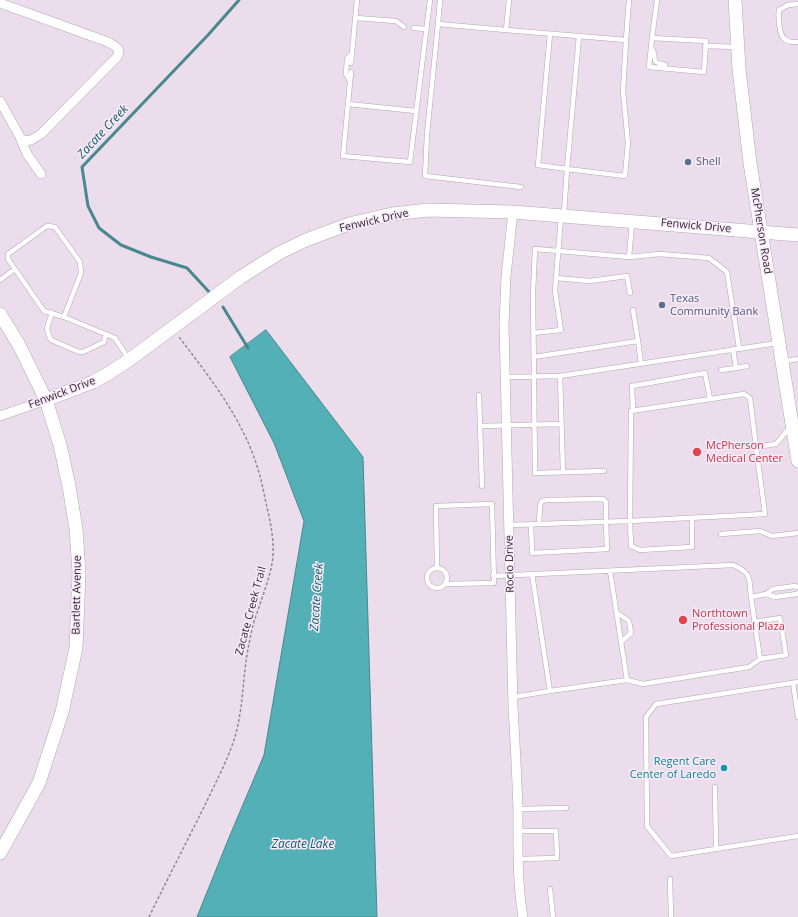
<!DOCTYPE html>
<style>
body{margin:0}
canvas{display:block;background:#ecddec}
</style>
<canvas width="798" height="917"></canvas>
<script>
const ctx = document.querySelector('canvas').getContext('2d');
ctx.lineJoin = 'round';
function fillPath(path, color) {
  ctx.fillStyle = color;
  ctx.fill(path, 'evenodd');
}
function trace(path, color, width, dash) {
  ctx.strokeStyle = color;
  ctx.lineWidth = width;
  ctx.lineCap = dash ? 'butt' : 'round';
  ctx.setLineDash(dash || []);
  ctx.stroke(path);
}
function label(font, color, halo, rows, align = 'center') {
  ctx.font = font + ' "Open Sans",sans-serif';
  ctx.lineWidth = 3;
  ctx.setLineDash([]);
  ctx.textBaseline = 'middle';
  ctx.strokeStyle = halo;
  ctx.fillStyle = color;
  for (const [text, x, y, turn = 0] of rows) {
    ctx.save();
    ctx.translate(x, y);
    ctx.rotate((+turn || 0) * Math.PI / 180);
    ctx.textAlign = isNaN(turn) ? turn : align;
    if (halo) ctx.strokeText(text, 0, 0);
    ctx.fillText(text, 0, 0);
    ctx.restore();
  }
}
const water = new Path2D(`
 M266,330L363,457L377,917H197L228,840L264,755L304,521L274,443L230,357Z`);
fillPath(water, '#53b0b6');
trace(water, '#48888e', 1);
trace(new Path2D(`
 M211,294L187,268L151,257L121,245L99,228L88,206L82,167L208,35L239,0
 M223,307L248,348`), '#48888e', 3);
const lane = new Path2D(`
 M509,0L506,30L438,24L427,134L425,176L521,187
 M798,4L788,5L779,10C778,15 779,19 779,24C781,37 783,43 798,42
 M356,18L396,21L404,27
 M438,24L440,0
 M414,28L426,29
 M506,30L626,40L629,0
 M550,34L538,165L567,169L564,214
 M579,36L567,169L625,176L628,143L623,91L626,40
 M652,38L649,67L704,72L706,41L652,38L657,0
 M705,46L737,47
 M651,47L654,53L655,61L658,63L665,65
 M351,63L357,0
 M351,72L343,156L410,162L430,0
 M350,81L346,74L347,59L352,53
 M348,104L416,111
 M629,257L632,223
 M556,278L590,281L627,276L630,293
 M0,280L15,269
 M633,310L638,341
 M52,313L47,328L48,333L51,340L79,352H83L104,342L106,334
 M64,317L81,273L80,262L55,227L47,226L8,254V259L44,311L64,317L115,338L128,358
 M533,333L561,330L555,291L561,217
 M534,357L638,341L641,363
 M784,361L798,359
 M736,368L747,366
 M721,370L736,368L733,349
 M560,376L563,472
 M506,377L560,376L777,343
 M479,395L482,486
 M633,411L632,386L705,373L710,399
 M480,426L561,424
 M756,447L765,514L630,521L631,411L744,394L750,398L756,447L776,444L790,427
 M604,471L535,473L533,292L535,249L629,257L660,254L709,258L727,272L739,348
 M531,524L532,553L607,549L606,522V502L603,499L547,500L542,501L540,505L539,524
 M509,525L630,521L631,546L640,550L692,547V518
 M721,534L760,531L772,536L798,533
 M427 578a10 10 0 1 1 20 0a10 10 0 1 1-20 0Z
 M437,568L436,506L492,504L494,583L445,584
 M532,574L550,691L627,680L610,571
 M493,576L733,565C752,573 749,578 751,597L766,594
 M798,587L795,586L773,589L766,594L775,597L797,594L798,593
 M751,597L760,659
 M616,612L629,621L631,633L621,642
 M627,680L643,684L749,667L760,659L786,655L780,618L755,622
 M798,682L656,704L646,717L647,826L671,856L798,836
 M793,683L798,717
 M513,697L550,691
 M715,787L716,849
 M518,809L566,808
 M518,831H556L557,858L519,859
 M670,879L671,917
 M550,889L553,917`);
const street = new Path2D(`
 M0,3L108,42C115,46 122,49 117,57L41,134L31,140L24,141L20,137L0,101
 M20,137L27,154L41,174
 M513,212L506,276L504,325L513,707C515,741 517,776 518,811C518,846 517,882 523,917
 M0,416L46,400`);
const secondary = new Path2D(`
 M735,0L739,69L750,163L798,461
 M0,314L19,345L46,400L60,445L69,486L76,529L79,573L76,648L62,712L39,783L0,853
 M46,400L93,382L109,373L129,360L241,277L279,253L306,240L349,224L392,214L428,210L513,212L798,235`);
trace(lane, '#b3a5b3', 5.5);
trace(street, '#b3a5b3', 10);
trace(secondary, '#b3a5b3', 14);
trace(new Path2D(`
 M149,917C167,880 186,843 204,807C214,786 225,765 233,743C244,711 242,677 249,644C251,634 253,623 257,613C263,594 271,576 273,556C274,538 270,520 266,503C263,488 260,474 255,460C239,414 208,375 179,337`), '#928892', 1.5, [3, 2]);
trace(lane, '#fff', 4.5);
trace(street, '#fff', 9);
trace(secondary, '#fff', 13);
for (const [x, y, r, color] of [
 [688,162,4,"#5c6f8a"],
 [662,305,4,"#5c6f8a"],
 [697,452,5,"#e0444e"],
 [683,620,5,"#e0444e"],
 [724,768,4,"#0f9aa8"]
]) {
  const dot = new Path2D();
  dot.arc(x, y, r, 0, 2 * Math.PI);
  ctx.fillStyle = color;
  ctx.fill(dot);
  trace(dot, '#f9eafa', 1.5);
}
label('11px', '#4e5e75', '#f9eafa', [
 ["Shell",696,162],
 ["Texas",670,299],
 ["Community Bank",670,312]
], 'left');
label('11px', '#302a30', '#f9eafa', [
 ["Fenwick Drive",374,221,-13],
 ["Fenwick Drive",696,226,5],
 ["McPherson Road",761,231,81],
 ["Fenwick Drive",62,393,-21],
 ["Rocio Drive",510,564,-91],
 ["Bartlett Avenue",77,595,-89],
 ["Zacate Creek Trail",251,611,-75]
]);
label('11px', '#be3a42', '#f9eafa', [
 ["McPherson",706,446],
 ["Medical Center",706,459],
 ["Northtown",692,614],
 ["Professional Plaza",692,627]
], 'left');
label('11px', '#0d838f', '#f9eafa', [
 ["Regent Care",716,762],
 ["Center of Laredo",716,775]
], 'right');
label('italic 12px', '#126165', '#f9eafa', [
 ["Zacate Creek",103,132,-47],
 ["Zacate Creek",317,597,-86],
 ["Zacate Lake",303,845]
]);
</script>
